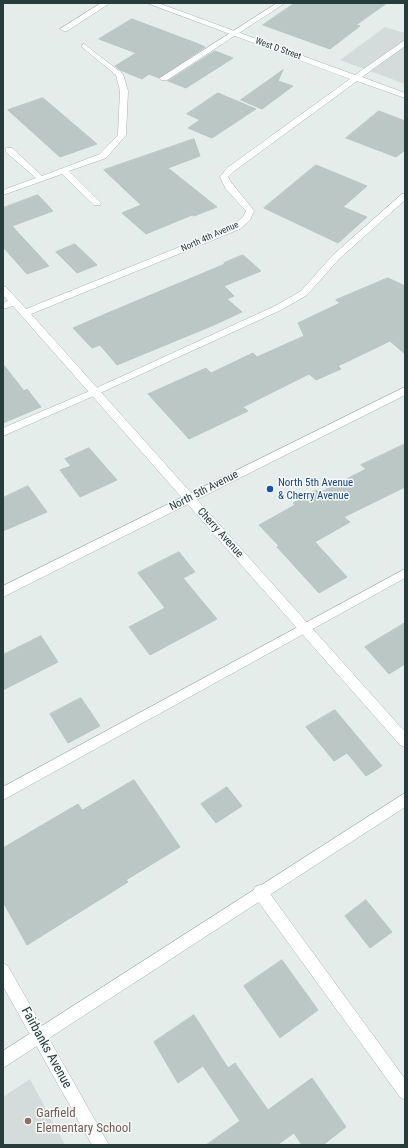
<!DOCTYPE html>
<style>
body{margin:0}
#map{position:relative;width:408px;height:1148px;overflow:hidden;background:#e5edeb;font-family:"Roboto Condensed",sans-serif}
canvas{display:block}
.frame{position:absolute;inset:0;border:4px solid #263d3b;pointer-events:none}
</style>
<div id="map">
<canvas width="408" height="1148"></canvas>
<div class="frame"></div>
</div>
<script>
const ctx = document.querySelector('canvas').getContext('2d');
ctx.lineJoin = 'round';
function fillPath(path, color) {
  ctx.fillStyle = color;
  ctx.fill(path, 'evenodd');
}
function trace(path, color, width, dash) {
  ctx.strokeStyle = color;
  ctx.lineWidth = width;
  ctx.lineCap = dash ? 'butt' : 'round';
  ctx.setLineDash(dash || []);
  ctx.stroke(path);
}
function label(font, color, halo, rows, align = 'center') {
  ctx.font = font + ' "Roboto Condensed",sans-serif';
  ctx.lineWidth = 3;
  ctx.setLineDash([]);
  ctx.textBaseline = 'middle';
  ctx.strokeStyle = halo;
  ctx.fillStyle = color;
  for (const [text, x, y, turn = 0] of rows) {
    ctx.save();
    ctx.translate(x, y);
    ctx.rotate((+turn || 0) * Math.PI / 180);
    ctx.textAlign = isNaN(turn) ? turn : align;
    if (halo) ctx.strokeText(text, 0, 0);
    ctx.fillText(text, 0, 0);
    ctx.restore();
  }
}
fillPath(new Path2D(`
 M385,27L405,33V84L340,60Z
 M30,1079L65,1145H3V1097Z`), '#d3dcda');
const building = new Path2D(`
 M295,3H387L356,25L360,26L330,49L263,25Z
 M132,19L196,43L205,47L159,78L149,74L142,79L120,70L115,66L136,53L99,39Z
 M215,51L233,58L186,88L168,81Z
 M283,70L278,81L293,86L262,109L241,100Z
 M218,93L256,109L212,138L188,128L200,120L187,114Z
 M43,98L97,144L60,157L8,110Z
 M379,111L405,121V150L396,157L346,138Z
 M194,139L200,156L168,168L217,207L194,216L192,215L146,234L122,213L141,205L104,170Z
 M316,165L367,186L343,207L367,217L338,243L264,208Z
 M38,195L53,211L12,226L49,266L27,274L3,247V208Z
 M75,244L97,265L77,273L56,252Z
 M243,255L261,271L224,286L234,296L227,299L242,312L214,325L117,365L100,345L92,348L73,328L110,312L225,264L224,263Z
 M388,278L405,286V354L390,341L338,366L341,369L316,380L309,374L243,407L248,411L189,439L148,394L206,368L211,373L253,353L257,357L304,336L298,323L340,303L336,300Z
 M3,364L24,391L27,389L41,407L3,423Z
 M405,444V487L344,517L350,522L315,542L347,577L319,593L277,547L279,546L259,525L295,505L293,503L316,490L319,493L366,469L361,465Z
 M89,448L117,480L80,497L60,470L71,466L65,459Z
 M28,486L47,512L3,531V498Z
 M179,552L195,572L183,578L217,619L150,655L129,627L165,608L138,573Z
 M405,623V664L389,674L365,647Z
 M41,636L58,662L3,690V655Z
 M81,698L100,726L68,743L50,714Z
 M335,710L382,766L366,776L347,753L334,761L306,727Z
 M134,780L180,847L126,880L128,882L27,945L3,902V848L78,804L82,810Z
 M227,787L242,806L216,823L201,804Z
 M366,900L392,932L370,948L345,916Z
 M282,960L318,1010L280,1038L244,986Z
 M194,1015L228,1068L235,1063L268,1110L312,1078L346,1127L323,1145H302L294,1133L277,1145H206L240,1121L203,1066L178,1083L154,1042Z`);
fillPath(building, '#bac7c4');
trace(building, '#b8c6c3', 1);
const lane = new Path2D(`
 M277,3H285L167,80H161L160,78Z
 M84,44L123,74L128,91L126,135L106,158L69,171L101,203L100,205H94L62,174L3,195V190L36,178L6,152V148H12L42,176L100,154L118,135L120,91L116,75L82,47V45Z
 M402,194H405V200L339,259L307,295L281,310L98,394L3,436V428L92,390L275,306L301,291L333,255Z
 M405,569V578L3,800V787Z
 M260,885L265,887L405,1079V1100L400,1097L255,897L253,892L255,887Z`);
const street = new Path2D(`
 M101,3H110L67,31H64L60,29Z
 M147,3H158L355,75L405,40V46L362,77L405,93V98L357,81L233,172L228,177L231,182L254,211L250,220L240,229L31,314L405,732V747L400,745L13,306L3,309V303L8,301L3,295V286L6,287L26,309L234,225L243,217L246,211L226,189L220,177L227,168L350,79Z
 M3,963L8,966L109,1145H92L3,986Z`);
const secondary = new Path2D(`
 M405,387V395L3,597V586Z
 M405,793V807L3,1068V1051Z`);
trace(lane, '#a8b5b3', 1);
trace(street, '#a8b5b3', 1);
trace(secondary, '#a1b4b1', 1);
fillPath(lane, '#fff');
fillPath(street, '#fff');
fillPath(secondary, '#fff');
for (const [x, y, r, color] of [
 [270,489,4,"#1a4fb4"],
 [28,1121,4,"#8d6e63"]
]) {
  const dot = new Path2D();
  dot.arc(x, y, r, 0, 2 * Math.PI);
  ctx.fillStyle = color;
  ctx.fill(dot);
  trace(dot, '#f5f9f8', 1.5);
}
label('9px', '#263d3b', '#f5f9f8', [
 ["West D Street",278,49,20],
 ["North 4th Avenue",210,237,-24]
]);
label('11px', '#164399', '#f5f9f8', [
 ["North 5th Avenue",278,483],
 ["& Cherry Avenue",278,496]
], 'left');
label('11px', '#263d3b', '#f5f9f8', [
 ["North 5th Avenue",204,491,-27],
 ["Cherry Avenue",220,533,48]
]);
label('13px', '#263d3b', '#f5f9f8', [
 ["Fairbanks Avenue",46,1048,61]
]);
label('13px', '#785e54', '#f5f9f8', [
 ["Garfield",36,1114],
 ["Elementary School",36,1129]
], 'left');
</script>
